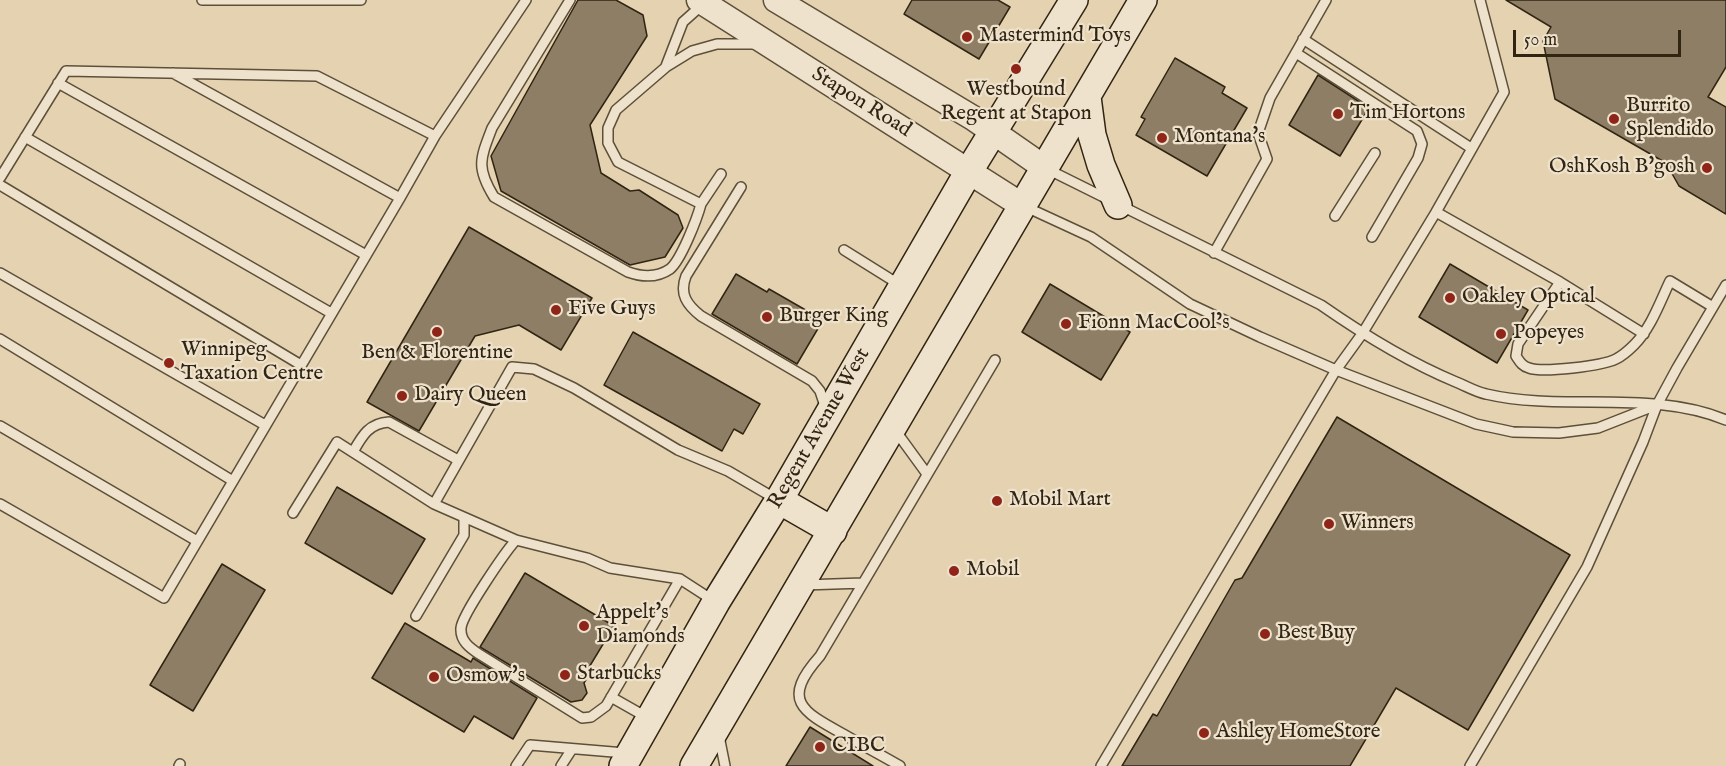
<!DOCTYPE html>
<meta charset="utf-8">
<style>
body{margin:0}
#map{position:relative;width:1726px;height:766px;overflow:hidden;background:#e5d2b0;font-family:"IM FELL English",serif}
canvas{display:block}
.scale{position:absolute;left:1513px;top:30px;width:168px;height:27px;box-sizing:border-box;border:3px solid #302413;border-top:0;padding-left:8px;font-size:18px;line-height:21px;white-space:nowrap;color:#302413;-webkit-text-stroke:4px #eee2cc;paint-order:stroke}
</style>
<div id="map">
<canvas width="1726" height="766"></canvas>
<div class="scale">50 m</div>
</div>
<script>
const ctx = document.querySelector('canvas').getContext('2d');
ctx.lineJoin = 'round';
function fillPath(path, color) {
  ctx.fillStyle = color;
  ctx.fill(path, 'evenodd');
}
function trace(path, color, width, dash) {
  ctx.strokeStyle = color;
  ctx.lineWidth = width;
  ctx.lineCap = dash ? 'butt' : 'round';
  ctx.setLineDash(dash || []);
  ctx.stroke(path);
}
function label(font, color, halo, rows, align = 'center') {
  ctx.font = font + ' "IM FELL English",serif';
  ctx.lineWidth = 4.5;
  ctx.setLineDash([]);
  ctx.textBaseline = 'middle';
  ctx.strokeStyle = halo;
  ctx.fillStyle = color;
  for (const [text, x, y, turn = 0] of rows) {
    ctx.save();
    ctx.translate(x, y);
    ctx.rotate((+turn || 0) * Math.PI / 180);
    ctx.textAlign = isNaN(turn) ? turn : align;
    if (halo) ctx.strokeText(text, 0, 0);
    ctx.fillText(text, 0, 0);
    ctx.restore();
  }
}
const building = new Path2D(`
 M578,0H616L643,15L647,36L590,125L601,173L630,191L639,190L678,215L683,228L665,257L630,265L501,191L491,156Z
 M912,0H998L1010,7L979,59L904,14Z
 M1506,0H1726V67L1708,97L1726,107V214L1679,186L1666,163L1555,99L1543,41L1551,27Z
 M1175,58L1225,87L1222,93L1247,108L1207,176L1136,135L1145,119L1141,117Z
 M1318,75L1369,108L1340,156L1289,125Z
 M469,227L592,298L561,350L519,325L475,336L419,431L367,402Z
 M1450,264L1528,310L1497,363L1419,317Z
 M736,274L767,292L769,289L823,320L797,364L712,314Z
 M1050,284L1130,332L1101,380L1022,332Z
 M633,332L760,404L743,434L734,429L722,451L604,385Z
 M1337,417L1570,555L1468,730L1396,688L1350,766H1122L1153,714L1157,716L1235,580L1242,578Z
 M337,487L425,539L392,594L305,543Z
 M222,564L265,590L193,711L150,685Z
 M525,573L614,626L588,669L591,671L584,683L587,693L582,700L571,702L480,647Z
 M405,623L471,662L473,658L537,698L513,739L474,716L464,732L372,678Z
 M810,727L873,766H786Z`);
fillPath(building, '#8e7e65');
trace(building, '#302413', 1.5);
const service = new Path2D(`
 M202,0H361
 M570,0L492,128C480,159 476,168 494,197L628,272C642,277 657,278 670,269C681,260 697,219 701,204
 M1303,39L1471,148
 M1296,53L1417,131L1422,144L1418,158L1372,237
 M666,66L683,22L702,5
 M173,73L400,198
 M58,83L366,255
 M25,137L331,313
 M1047,169L1321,305C1364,335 1408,362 1456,382C1466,386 1476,392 1486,394C1563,412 1652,389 1726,420
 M721,174L701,204L618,162L608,143V128L616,110L666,67L692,51L717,44H756
 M0,178L66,71L317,76L435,136
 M0,185L301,365
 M741,187L686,276C679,294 687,305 701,316L812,381L820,391L826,409
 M1026,207L1091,237L1190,304L1260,337L1336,370L1476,424L1513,432L1559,433L1598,428L1654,406
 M1436,212L1560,282L1644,334
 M1335,216L1375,153
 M844,250L900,285
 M1214,253L1267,159L1258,133L1270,98L1326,0
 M0,273L265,425
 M1560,282L1518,344L1516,356C1520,362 1522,366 1529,368C1543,373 1602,366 1616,359C1622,356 1629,350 1634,345C1651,328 1660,302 1670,281L1713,307
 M0,339L233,481
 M0,426L197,541
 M895,430L927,474
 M353,452C362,436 369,423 389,422L458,460
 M0,504L164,598L400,198L435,136L526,0
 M293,513L337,442L434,504
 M516,540C505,552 462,615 461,628C460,641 470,648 479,654L582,718L591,717L606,706L680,579
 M804,585L863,583
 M714,601L680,579L610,568L587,558L516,540L434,504L512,367L534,369L574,388L678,450L728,471L776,499
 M416,616L464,535V518
 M611,697L648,718
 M719,736L725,766
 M179,766L180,764
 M516,766L530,745L625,753
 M561,766L572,749
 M900,766C881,755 862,745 843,734C801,711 781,700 820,656L995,360
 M1101,766L1336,370L1362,334L1436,212L1504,92L1480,0
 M1470,766L1587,567L1643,442L1657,405L1677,368L1726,285`);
const tertiary = new Path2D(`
 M699,0L1023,206
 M776,0L973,118L1045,168`);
const secondary = new Path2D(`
 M1087,97L1092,135L1101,165L1118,205
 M779,500L833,531
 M623,766L716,602L779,500L969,171L1074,0
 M694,766L1143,0`);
trace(service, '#5d503a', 12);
trace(tertiary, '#5d503a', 27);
trace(secondary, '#302413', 30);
trace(service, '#eee2cc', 9);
trace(tertiary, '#eee2cc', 24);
trace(secondary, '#eee2cc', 27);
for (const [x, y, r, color] of [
 [967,37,6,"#8f2418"],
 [1016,69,6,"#8f2418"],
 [1338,114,6,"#8f2418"],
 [1614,119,6,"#8f2418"],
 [1162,138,6,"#8f2418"],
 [1707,168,6,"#8f2418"],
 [1450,298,6,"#8f2418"],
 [556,310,6,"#8f2418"],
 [767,317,6,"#8f2418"],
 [1066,324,6,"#8f2418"],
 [437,332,6,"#8f2418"],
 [1501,334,6,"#8f2418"],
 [169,363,6,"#8f2418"],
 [402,396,6,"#8f2418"],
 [997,501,6,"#8f2418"],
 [1329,524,6,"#8f2418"],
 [954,571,6,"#8f2418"],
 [584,626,6,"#8f2418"],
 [1265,634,6,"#8f2418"],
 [565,675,6,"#8f2418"],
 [434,677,6,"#8f2418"],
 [1204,733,6,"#8f2418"],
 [820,747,6,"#8f2418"]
]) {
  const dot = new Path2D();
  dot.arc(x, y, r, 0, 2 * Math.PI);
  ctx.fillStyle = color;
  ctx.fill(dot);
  trace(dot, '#eee2cc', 2);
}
label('21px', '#302413', '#eee2cc', [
 ["Mastermind Toys",979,37],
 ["Westbound",1016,91,"center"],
 ["Regent at Stapon",1016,115,"center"],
 ["Burrito",1626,107],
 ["Splendido",1626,131],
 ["Tim Hortons",1350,114],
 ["Montana's",1174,138],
 ["OshKosh B'gosh",1695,168,"right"],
 ["Oakley Optical",1462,298],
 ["Five Guys",568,310],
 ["Burger King",779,317],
 ["Fionn MacCool’s",1078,324],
 ["Popeyes",1513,334],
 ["Winnipeg",181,351],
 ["Taxation Centre",181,375],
 ["Ben & Florentine",437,354,"center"],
 ["Dairy Queen",414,396],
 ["Mobil Mart",1009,501],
 ["Winners",1341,524],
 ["Mobil",966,571],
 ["Appelt's",596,614],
 ["Diamonds",596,638],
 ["Best Buy",1277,634],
 ["Starbucks",577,675],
 ["Osmow's",446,677],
 ["Ashley HomeStore",1216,733],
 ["CIBC",832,747]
], 'left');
label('21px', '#302413', '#eee2cc', [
 ["Stapon Road",861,103,32],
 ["Regent Avenue West",820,429,-60]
]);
</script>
